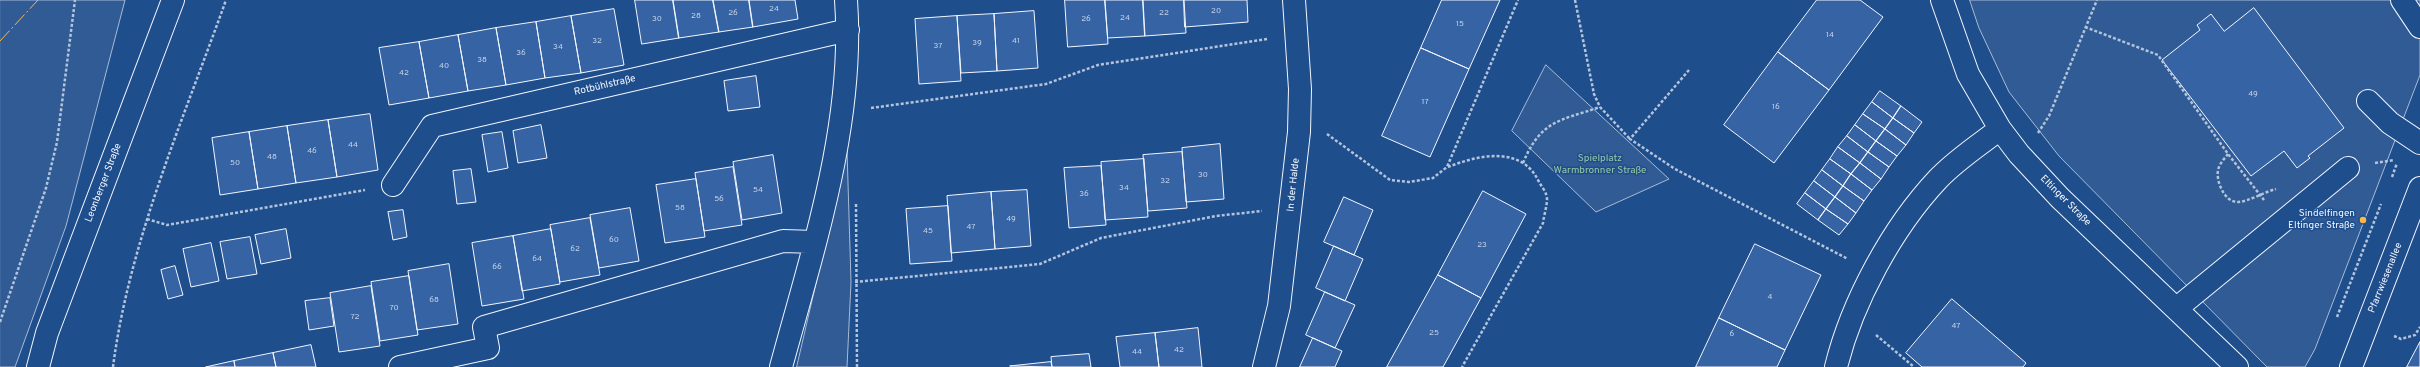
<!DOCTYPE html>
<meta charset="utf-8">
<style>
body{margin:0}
canvas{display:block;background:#1f4e8c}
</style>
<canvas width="2420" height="367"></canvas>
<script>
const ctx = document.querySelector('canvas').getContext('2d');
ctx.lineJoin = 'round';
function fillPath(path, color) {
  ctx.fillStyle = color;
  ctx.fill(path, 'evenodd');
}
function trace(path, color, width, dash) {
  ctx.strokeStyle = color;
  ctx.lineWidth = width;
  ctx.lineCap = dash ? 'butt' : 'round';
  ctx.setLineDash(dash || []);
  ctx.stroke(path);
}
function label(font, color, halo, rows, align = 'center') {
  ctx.font = font + ' Overpass,sans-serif';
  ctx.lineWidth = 3;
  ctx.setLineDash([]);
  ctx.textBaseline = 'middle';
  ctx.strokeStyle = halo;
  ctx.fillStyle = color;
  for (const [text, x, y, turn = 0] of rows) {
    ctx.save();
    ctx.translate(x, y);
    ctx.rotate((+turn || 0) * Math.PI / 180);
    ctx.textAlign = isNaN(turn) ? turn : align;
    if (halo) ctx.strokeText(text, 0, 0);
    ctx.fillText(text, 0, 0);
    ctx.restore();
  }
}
const built = new Path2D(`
 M0,0H125L66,226L15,367H0Z
 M1970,0H2420V75L2315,349L2305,367H2267L2059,156L2009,92L1979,28Z
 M1546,65L1669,179L1596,212L1512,131Z
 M847,150L851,282L847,367H797Z`);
fillPath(built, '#305b95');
trace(built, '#a8bbd7', 1);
const building = new Path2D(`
 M635,0H673L679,38L642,44Z
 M673,0H713L719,32L679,38Z
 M713,0H749L753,27L719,32Z
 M749,0H795L798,19L753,27Z
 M1065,0H1105L1108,44L1068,47Z
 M1105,0H1143L1145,36L1108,38Z
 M1143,0H1184L1186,33L1145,36Z
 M1184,0H1247L1248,22L1185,27Z
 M1442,0H1500L1469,69L1421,48Z
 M1817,0H1860L1883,17L1829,90L1778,52Z
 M2254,8L2344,128L2308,156L2310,158L2297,168L2284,151L2251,176L2162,60L2200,30L2197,25L2211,14L2224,31Z
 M614,9L624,65L581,73L571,16Z
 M1034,11L1038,68L997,71L994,14Z
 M994,14L997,71L961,73L957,16Z
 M571,16L581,73L545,78L536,22Z
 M957,16L961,81L919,84L915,19Z
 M536,22L545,78L506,85L496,28Z
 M496,28L506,85L468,91L458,35Z
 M458,35L468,91L429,98L419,42Z
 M419,42L429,98L389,105L379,48Z
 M1421,48L1469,69L1430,157L1382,136Z
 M1778,52L1829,90L1774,163L1724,125Z
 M756,76L760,107L728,111L724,81Z
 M1880,91L1901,106L1893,118L1872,102Z
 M1872,102L1893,118L1885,129L1863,114Z
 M1901,106L1922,122L1914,133L1893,118Z
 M370,114L378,170L337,177L328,120Z
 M1863,114L1885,129L1876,141L1855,125Z
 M1893,118L1914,133L1906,145L1885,129Z
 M328,120L337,177L296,183L287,126Z
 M541,125L547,158L518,163L513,131Z
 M1855,125L1876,141L1868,152L1847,136Z
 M287,126L296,183L258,189L249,132Z
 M1885,129L1906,145L1897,156L1876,141Z
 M249,132L258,189L220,195L212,138Z
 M502,132L508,168L488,172L482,135Z
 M1847,136L1868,152L1860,163L1838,147Z
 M1876,141L1897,156L1889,167L1868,152Z
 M1220,144L1224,199L1186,202L1182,148Z
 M1838,147L1860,163L1851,174L1830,159Z
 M1182,152L1187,208L1148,211L1143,155Z
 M1868,152L1889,167L1881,179L1860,163Z
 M773,155L782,213L742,220L733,162Z
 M1144,159L1148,217L1105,220L1101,162Z
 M1830,159L1851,174L1843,186L1822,170Z
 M1860,163L1881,179L1872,190L1851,174Z
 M1101,166L1106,225L1069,228L1064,168Z
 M733,167L742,225L704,231L695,173Z
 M471,169L476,202L457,204L453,171Z
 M1822,170L1843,186L1835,197L1814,181Z
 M1851,174L1872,190L1864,201L1843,186Z
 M696,179L705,237L665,243L656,185Z
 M1814,181L1835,197L1826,209L1805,193Z
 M1843,186L1864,201L1856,213L1835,197Z
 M1027,190L1031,246L995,249L991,192Z
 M1483,191L1526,214L1481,298L1438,275Z
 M991,192L995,249L951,253L947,196Z
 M1805,193L1826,209L1818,220L1797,204Z
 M1344,197L1373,210L1354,255L1324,242Z
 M1835,197L1856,213L1848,224L1826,209Z
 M948,206L952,261L910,264L906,209Z
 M630,208L639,261L599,268L590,215Z
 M1826,209L1848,224L1839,235L1818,220Z
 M403,210L407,237L393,240L388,212Z
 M590,218L600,275L560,282L550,225Z
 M286,229L291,258L261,264L255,235Z
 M551,229L560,284L522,291L513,236Z
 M513,236L524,299L482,306L472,243Z
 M250,237L257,274L227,279L220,242Z
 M211,243L219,281L191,287L183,249Z
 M1755,244L1821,275L1785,350L1719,318Z
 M1334,246L1363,259L1345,301L1316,288Z
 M449,264L458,324L417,330L408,271Z
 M175,266L183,295L168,299L161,270Z
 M1438,275L1481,298L1443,367H1387Z
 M409,276L418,335L380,341L371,282Z
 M371,286L380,346L339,352L330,293Z
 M1325,292L1355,305L1335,348L1306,335Z
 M330,298L334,326L309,330L305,301Z
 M1952,299L2026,363L2023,367H1922L1906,353Z
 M1719,318L1785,350L1777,367H1696Z
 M1198,328L1202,367H1159L1155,333Z
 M1155,333L1159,367H1120L1116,337Z
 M1313,338L1342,351L1335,367H1300Z
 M2420,342V367H2407Z
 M311,345L316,367H276L273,353Z
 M273,353L276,367H235L234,361Z
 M1089,354L1091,367H1052L1051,357Z
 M234,361L235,367H206Z
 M1051,362L1052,367L1010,366Z`);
fillPath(building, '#3563a3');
trace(building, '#f2f6ff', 1);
const minor = new Path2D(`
 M1942,0L1968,74L2000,129L2019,154L2060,198L2237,367
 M2402,0L2420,27
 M2368,101L2390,123L2420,143
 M393,185L432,126L848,30
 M2177,308L2348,168
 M400,367L488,348L484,327L783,241L815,242
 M781,367C813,249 855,123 846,0
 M1264,367L1279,306L1299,132L1300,89L1294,0
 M1836,367C1852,302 1892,228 1938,179C1956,160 1979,145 2000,129`);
const major = new Path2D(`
 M38,367L47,333L173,0
 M2351,367L2420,188`);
trace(minor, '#f2f6ff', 24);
trace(major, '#f2f6ff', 24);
trace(new Path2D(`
 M1575,0L1594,94L1600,107L1630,139
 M2085,27L2158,55L2228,154L2264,200
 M1689,70L1630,139L1675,169L1848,259
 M871,108L1046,84L1098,65L1267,39
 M2038,133L2049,116L2097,0
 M1327,134L1390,180L1409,182L1433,178L1447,167L1518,0
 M2228,154C2225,158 2221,162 2219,167C2214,178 2224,202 2237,202C2248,202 2264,192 2276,189
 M1523,163C1541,120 1559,121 1600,107
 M2375,163L2394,160
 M1448,167C1478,155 1522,145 1539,182C1542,187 1547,193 1547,199C1547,206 1544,215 1543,223L1462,367
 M2392,177L2397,163
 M856,204L857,367
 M147,219L167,225L365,190
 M855,282L1040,264L1101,238L1216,216L1262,211
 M2337,317L2381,204
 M0,322L46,188L57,142L75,0
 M1876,335L1914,367
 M2394,336L2401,339L2415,335L2420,327
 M113,367C129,242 184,118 226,0`), '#b3c4dc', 2.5, [3, 2]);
trace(minor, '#1f4e8c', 22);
trace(major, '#1f4e8c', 22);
trace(new Path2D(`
 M0,41L38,0`), '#ffb74d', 1, [14, 3, 2, 3]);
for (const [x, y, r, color] of [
 [2363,220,4,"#ffb74d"]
]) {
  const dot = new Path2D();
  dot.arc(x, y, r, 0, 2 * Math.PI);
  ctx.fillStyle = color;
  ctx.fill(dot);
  trace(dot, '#1f4e8c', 1.5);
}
label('8px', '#c3d1e8', null, [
 ["24",774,9],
 ["20",1216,11],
 ["26",733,13],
 ["22",1164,13],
 ["28",696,16],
 ["24",1125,18],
 ["30",657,19],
 ["26",1086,19],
 ["15",1460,24],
 ["14",1830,35],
 ["32",597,41],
 ["41",1016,41],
 ["39",977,43],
 ["37",938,46],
 ["34",558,47],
 ["36",521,53],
 ["38",482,60],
 ["40",444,66],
 ["42",404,73],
 ["49",2253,94],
 ["17",1425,102],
 ["16",1776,107],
 ["44",353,145],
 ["46",312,151],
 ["48",272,157],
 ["50",235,163],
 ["30",1203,175],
 ["32",1165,181],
 ["34",1124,188],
 ["54",758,190],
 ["36",1084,194],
 ["56",719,199],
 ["58",680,208],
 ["49",1011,219],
 ["47",971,227],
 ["45",928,231],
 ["60",614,240],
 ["23",1482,245],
 ["62",575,249],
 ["64",537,259],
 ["66",497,267],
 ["4",1770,297],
 ["68",434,300],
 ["70",394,308],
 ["72",355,317],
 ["47",1956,326],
 ["25",1434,333],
 ["6",1732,334],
 ["42",1179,350],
 ["44",1137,352]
]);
label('10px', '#f2f6ff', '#1f4e8c', [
 ["Rotbühlstraße",605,86,-13],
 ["Leonberger Straße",104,183,-69],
 ["In der Halde",1294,185,-84],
 ["Eltinger Straße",2065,201,45],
 ["Pfarrwiesenallee",2386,278,-68]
]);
label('10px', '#97c8a6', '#1f4e8c', [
 ["Spielplatz",1600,159],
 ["Warmbronner Straße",1600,171]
]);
label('10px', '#f2f6ff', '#1f4e8c', [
 ["Sindelfingen",2355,214],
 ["Eltinger Straße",2355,226]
], 'right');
</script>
